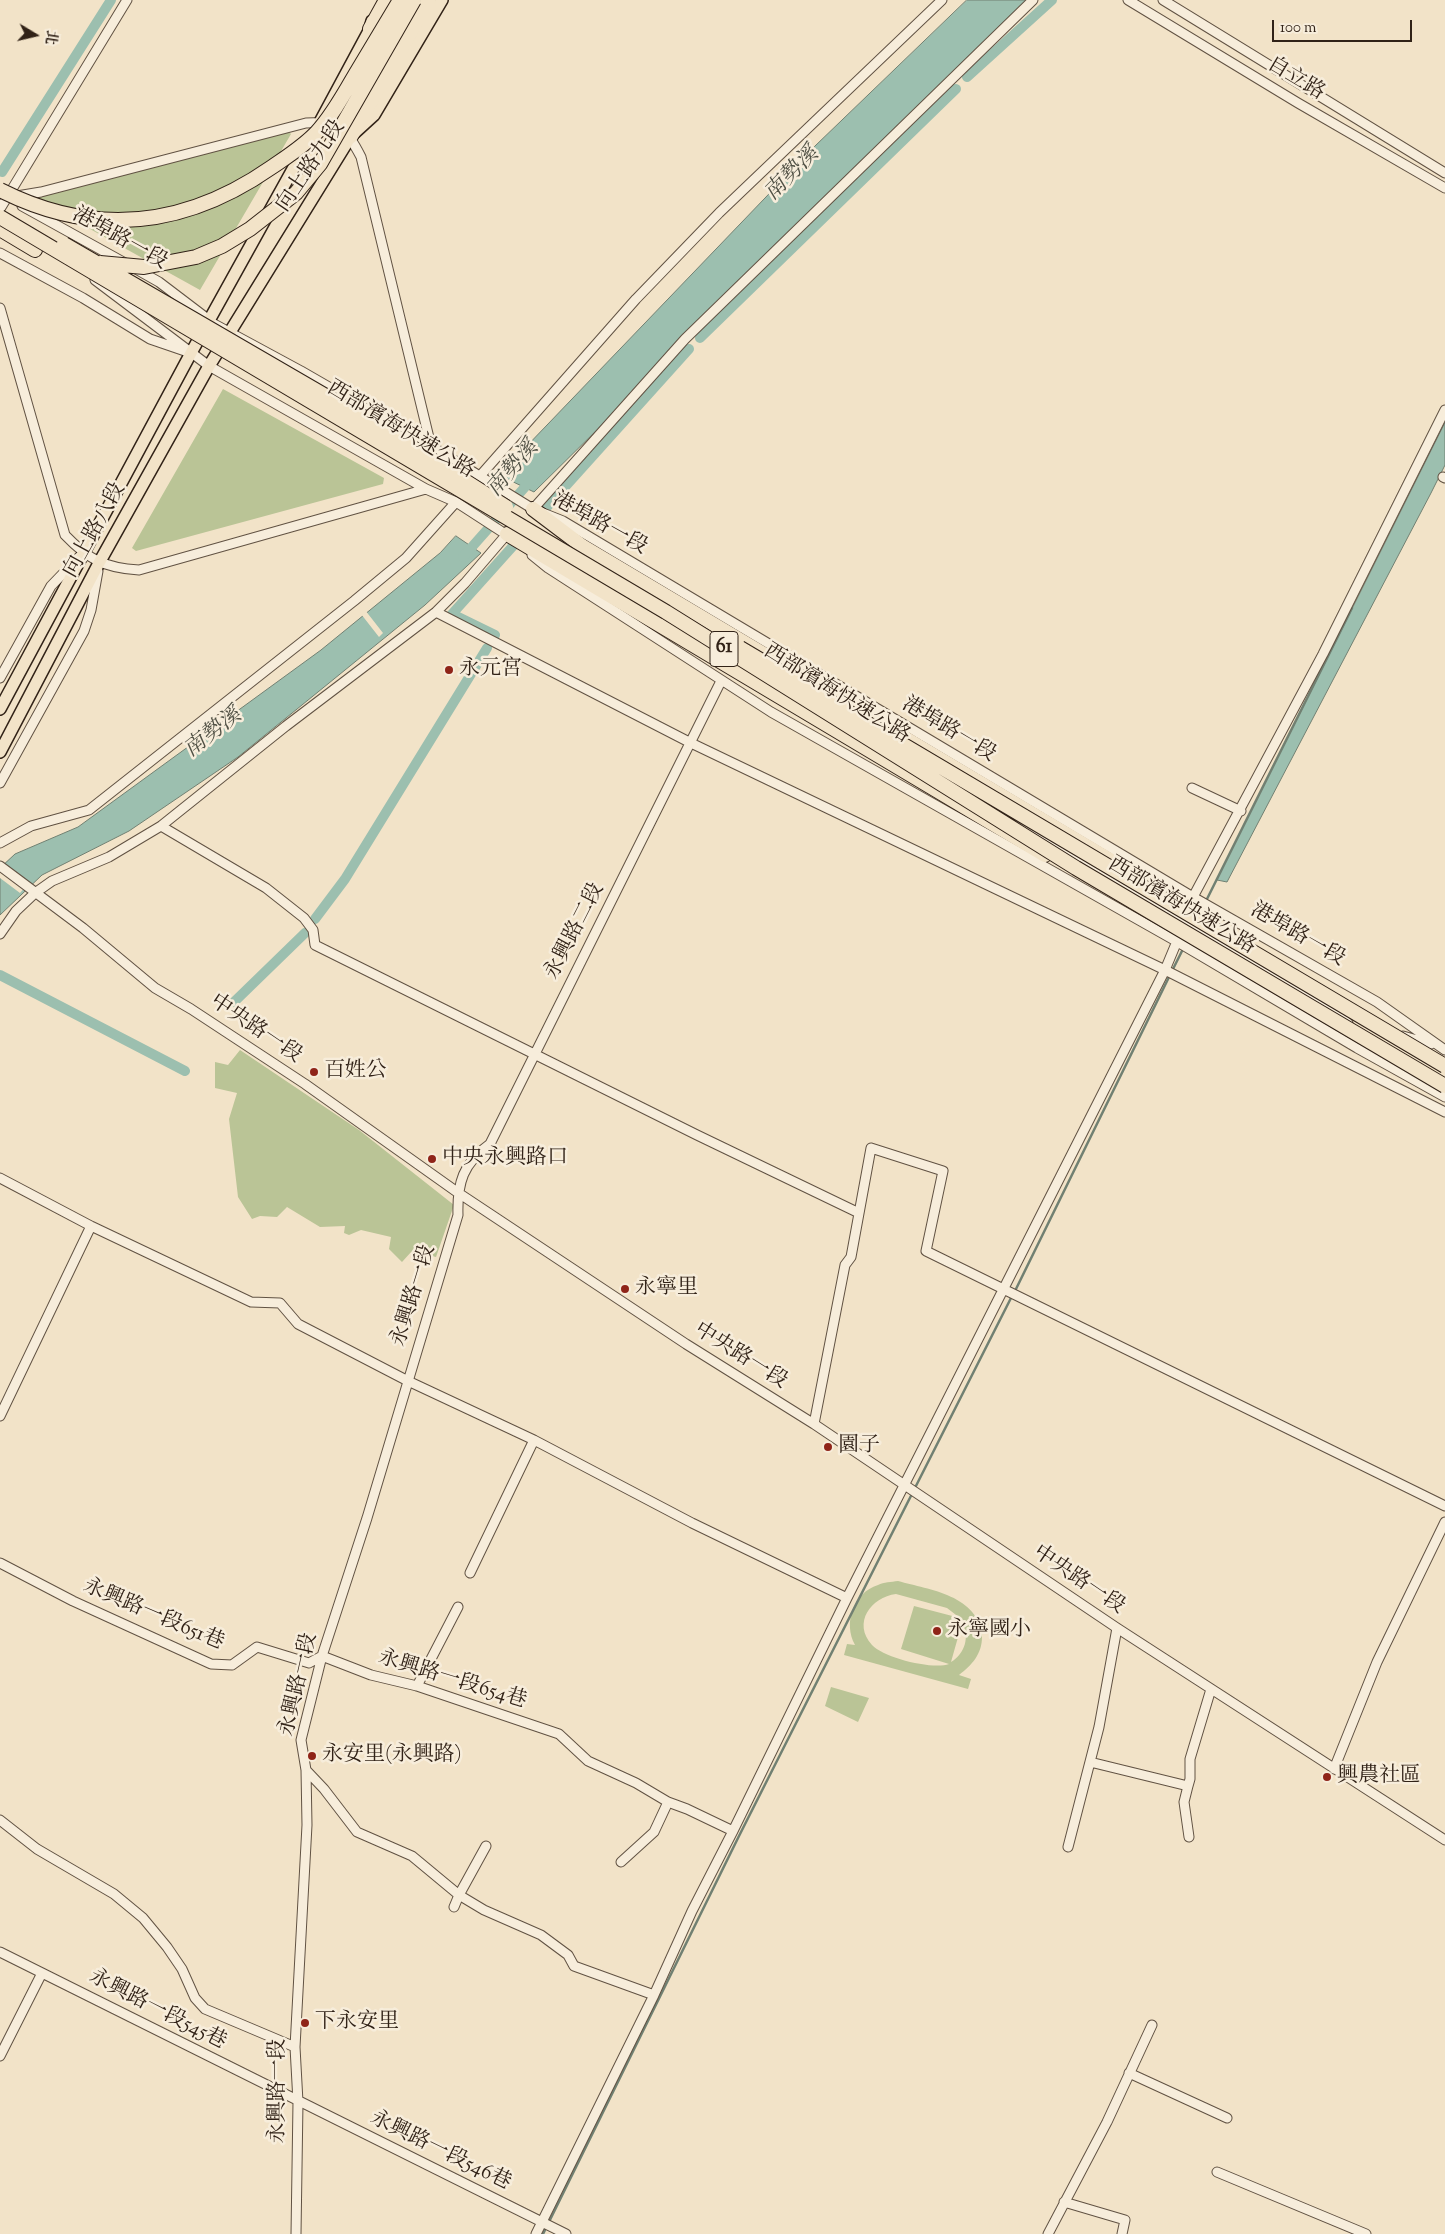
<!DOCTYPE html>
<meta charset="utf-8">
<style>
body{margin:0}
#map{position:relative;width:1445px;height:2234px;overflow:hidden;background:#f2e3c8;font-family:"Sorts Mill Goudy","Noto Serif TC",serif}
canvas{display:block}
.north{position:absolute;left:10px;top:10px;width:50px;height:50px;-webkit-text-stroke:4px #f7eddb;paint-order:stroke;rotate:99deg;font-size:14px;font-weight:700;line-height:20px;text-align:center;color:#312217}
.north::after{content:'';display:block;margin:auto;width:18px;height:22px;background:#312217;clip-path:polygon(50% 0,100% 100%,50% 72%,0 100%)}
.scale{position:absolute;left:1272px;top:20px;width:140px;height:22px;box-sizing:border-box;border:2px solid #312217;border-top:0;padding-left:6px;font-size:15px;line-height:18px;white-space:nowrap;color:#312217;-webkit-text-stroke:4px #f7eddb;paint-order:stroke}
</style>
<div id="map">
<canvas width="1445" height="2234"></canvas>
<div class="north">北</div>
<div class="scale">100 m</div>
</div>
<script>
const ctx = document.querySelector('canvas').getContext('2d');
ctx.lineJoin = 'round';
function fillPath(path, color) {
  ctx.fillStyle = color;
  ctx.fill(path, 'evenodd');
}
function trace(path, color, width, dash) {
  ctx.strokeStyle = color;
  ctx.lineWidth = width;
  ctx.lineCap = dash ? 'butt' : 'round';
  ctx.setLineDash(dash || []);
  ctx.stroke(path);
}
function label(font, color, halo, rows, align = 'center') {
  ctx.font = font + ' "Sorts Mill Goudy","Noto Serif TC",serif';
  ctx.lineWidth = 5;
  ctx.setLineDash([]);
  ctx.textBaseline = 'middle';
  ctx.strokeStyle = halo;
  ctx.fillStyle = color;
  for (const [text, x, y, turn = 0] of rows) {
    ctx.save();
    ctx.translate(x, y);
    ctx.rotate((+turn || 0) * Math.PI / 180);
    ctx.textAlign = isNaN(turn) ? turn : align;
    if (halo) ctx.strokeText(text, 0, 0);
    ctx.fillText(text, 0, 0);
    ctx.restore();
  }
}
fillPath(new Path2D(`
 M287,130L291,134L200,290L36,199V195Z
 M223,389L384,478L383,484L136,551L132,548Z
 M240,1050L359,1130L454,1205L436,1257L412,1251L402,1262L389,1249L391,1237L361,1230L349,1235L344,1233L345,1226L320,1227L287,1207L277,1217L260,1216L252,1219L238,1197L229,1119L237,1093L215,1088V1062L228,1065Z
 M898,1581C930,1590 979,1595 982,1637C982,1654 972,1665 959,1675L971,1679L968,1689L844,1655L847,1644L855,1645C843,1623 853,1593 878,1585C884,1582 891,1582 898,1581ZM896,1594L947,1608L960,1618L914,1606L901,1649L949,1664C933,1670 884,1658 872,1645C852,1623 871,1597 896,1594ZM962,1623C970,1636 965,1654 951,1662Z
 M831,1687L869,1698L858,1722L825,1706Z`), '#bac496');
const water = new Path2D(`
 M967,0H1033L534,492L499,475L814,147Z
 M1445,423V465L1431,493L1227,882L1217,880Z
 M456,536L481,553L425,605L238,757L129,831L42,875L0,915V868L15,854L78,827L321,650L440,553Z`);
fillPath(water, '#9cbfaf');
trace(water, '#718072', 1);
fillPath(new Path2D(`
 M365,610L383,633L379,637L361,614Z
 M0,864L27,885L20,893L0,878Z`), '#f2e3c8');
trace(new Path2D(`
 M1206,901L1352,608
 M1172,971L1183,949
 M1015,1291L1170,975
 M543,2234L739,1836L1012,1296`), '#718072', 2.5);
trace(new Path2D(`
 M967,77L1052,0
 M2,172L111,0
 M700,338L956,89
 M546,508L689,349
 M463,557L533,478
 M495,635L452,614L513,546
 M315,919L345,879L487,648
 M0,975L185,1071
 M234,1002L305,933`), '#9cbfaf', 10);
const minor = new Path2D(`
 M1128,0L1298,103L1445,188
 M1163,0L1445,173
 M17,196L41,192L306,123C339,121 346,128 361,157L431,446L441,465
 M22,206L125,263
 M0,209L127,0
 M0,253L83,298L150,339L185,351
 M136,269L159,282L209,320
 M95,280L209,366L426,489L456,502L510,537
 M0,308L65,535C88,559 104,568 139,570L426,489
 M203,318L301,371L431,446L533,509L563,521L1193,897L1377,1002L1445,1050
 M480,476L636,299L719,213L942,0
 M1443,477L1445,478
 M533,509L685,339L1033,0
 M532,555L548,568L771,712L1176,941L1357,1048L1445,1097
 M436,612L691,743L1165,970L1445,1112
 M0,678L51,586L79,557
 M0,783L84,631L91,610L98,571
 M1192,788L1241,811
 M998,811L1339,1015L1348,1023
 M161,826L266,888L304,918L313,930L315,945L697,1135L859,1213
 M0,843L31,826L89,810L354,601L406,558L456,502
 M0,866L83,928L155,988L191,1009L305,1084L457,1192L686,1344L814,1424L1117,1628L1445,1840
 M0,934L16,911L35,893L52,881L109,857L161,826L286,726L436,612L465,583L507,534
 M1403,1036L1431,1044
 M1396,1063L1416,1079
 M0,1178L91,1226L251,1302L280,1303L298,1324L408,1381L534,1440L692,1523L847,1598
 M0,1416L91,1226
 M814,1424L845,1265L851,1257L871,1148L943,1171L926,1251L1445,1506
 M0,1563L73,1601L211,1664L232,1665L257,1647L309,1663L322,1656
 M470,1573L534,1440
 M322,1656L371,1675L417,1686L559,1734L588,1761L636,1783L668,1802L687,1809L733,1831
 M417,1686L458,1607
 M1090,1762L1188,1786L1190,1779V1759L1211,1689
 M1334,1769L1377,1662L1445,1522
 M306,1770L324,1789L357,1832L412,1856L459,1895L484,1910L541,1935L568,1955L574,1966L654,1995
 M1188,1786L1184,1802L1189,1837
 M0,1820L37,1849L114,1894L143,1918L167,1947L182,1969L195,1998L205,2009L295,2047
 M1068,1847L1099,1727L1117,1628
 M621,1862L654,1832L668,1802
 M454,1907L459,1895L486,1846
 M0,1952L566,2234
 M0,2056L42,1973
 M1129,2073L1227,2118
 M1217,2172L1366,2234
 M1064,2202L1125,2220L1122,2234
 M296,2234L298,2102L295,2047L307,1825L306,1770L301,1740L322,1656L367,1518L458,1215C457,1183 463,1163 490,1144L721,681
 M536,2234L654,1995L692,1911L733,1831L847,1598L1165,970L1185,922L1193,897L1323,654L1445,410
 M1048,2234L1107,2122L1152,2025`);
const major = new Path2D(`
 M320,122L370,29L372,21
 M0,709L191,353L308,142
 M0,752L99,563L209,366L351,136L374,115L442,0`);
const highway = new Path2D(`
 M370,29L386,0
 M351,136L429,0
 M0,229L35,250
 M533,509L582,546L1125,869
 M507,534L1045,855`);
trace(minor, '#615243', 11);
trace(major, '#312217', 14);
trace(highway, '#312217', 16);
trace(minor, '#f7eddb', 9);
trace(major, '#f2e3c8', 11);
trace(highway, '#f2e3c8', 14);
const highwayBridge = new Path2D(`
 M0,190C95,238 186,227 272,167C288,156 304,146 317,132C332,116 344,94 355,75C370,50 385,25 400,0
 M0,217L666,612L1076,868L1445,1086
 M64,244L386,431L506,507
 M100,263L144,267L196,257L222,246L250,229L296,193L320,164L414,0
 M740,648L1445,1066`);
trace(highwayBridge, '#312217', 16, []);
trace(highwayBridge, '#f2e3c8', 14);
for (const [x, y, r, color] of [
 [449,670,5,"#8f2418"],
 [314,1072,5,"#8f2418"],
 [432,1159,5,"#8f2418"],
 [625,1289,5,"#8f2418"],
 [828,1447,5,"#8f2418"],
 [937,1631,5,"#8f2418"],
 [312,1756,5,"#8f2418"],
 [1327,1777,5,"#8f2418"],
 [305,2023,5,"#8f2418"]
]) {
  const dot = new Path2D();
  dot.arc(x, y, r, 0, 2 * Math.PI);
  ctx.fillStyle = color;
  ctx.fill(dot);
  trace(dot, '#f7eddb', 2);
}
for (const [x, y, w] of [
 [724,649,28]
]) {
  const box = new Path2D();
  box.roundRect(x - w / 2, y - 17.5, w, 35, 4);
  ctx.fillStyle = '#f7eddb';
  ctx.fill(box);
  trace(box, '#312217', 1);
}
label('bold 20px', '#312217', null, [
 ["61",724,649]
]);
label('21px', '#312217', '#f7eddb', [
 ["自立路",1295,80,31],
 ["向上路九段",312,167,-56],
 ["港埠路一段",119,240,29],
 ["西部濱海快速公路",400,431,31],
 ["港埠路一段",599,525,29],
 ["向上路八段",96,531,-61],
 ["西部濱海快速公路",836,695,32],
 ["港埠路一段",948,731,31],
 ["西部濱海快速公路",1181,907,31],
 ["永興路二段",576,932,-63],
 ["港埠路一段",1297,936,30],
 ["中央路一段",255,1030,34],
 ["永興路一段",415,1296,-73],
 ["中央路一段",740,1357,32],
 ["中央路一段",1078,1581,34],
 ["永興路一段651巷",153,1616,23],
 ["永興路一段654巷",452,1681,17],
 ["永興路一段",300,1685,-77],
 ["永興路一段545巷",157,2011,27],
 ["永興路一段",279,2091,-90],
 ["永興路一段546巷",440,2152,26]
]);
label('21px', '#312217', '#f7eddb', [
 ["永元宮",459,670],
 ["百姓公",324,1072],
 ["中央永興路口",442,1159],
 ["永寧里",635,1289],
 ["園子",838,1447],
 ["永寧國小",947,1631],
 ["永安里(永興路)",322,1756],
 ["興農社區",1337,1777],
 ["下永安里",315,2023]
], 'left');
label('italic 22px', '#515145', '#f7eddb', [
 ["南勢溪",793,175,-45],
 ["南勢溪",514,470,-49],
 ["南勢溪",214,734,-38]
]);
</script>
